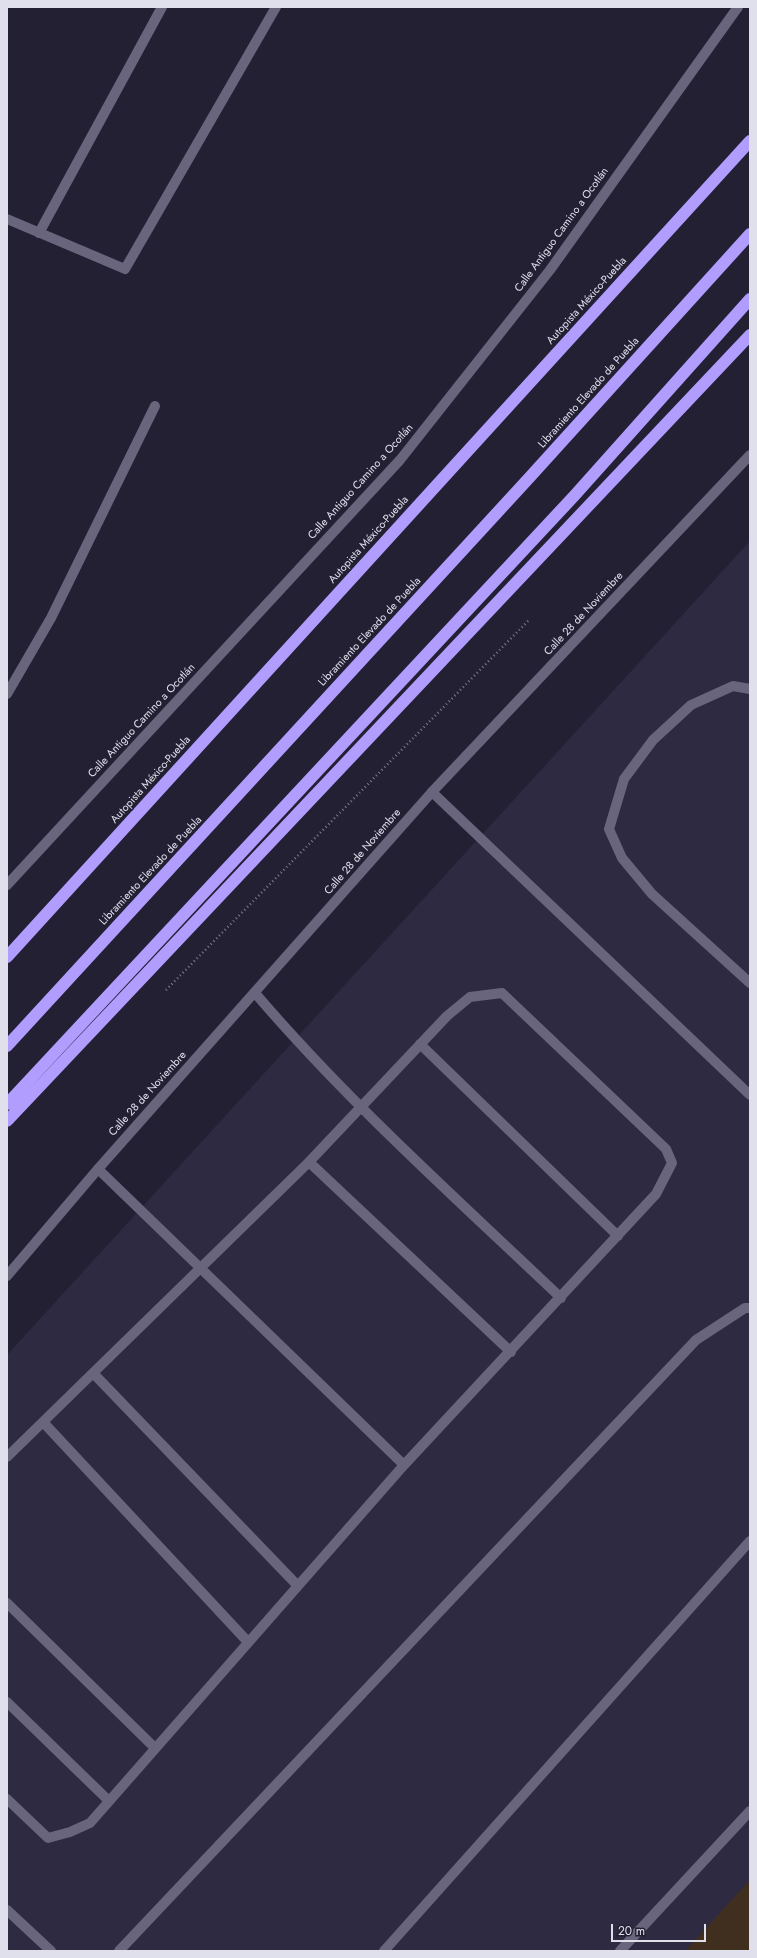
<!DOCTYPE html>
<meta charset="utf-8">
<style>
body{margin:0}
#map{position:relative;width:757px;height:1958px;overflow:hidden;background:#232034;font-family:Jost,sans-serif}
canvas{display:block}
.frame{position:absolute;inset:0;border:8px solid #e0dfec;pointer-events:none}
.scale{position:absolute;left:611px;top:1924px;width:95px;height:18px;box-sizing:border-box;border:2px solid #e0dfec;border-top:0;padding-left:5px;font-size:12px;line-height:14px;white-space:nowrap;color:#e0dfec;-webkit-text-stroke:3px #232034;paint-order:stroke}
</style>
<div id="map">
<canvas width="757" height="1958"></canvas>
<div class="frame"></div>
<div class="scale">20 m</div>
</div>
<script>
const ctx = document.querySelector('canvas').getContext('2d');
ctx.lineJoin = 'round';
function fillPath(path, color) {
  ctx.fillStyle = color;
  ctx.fill(path, 'evenodd');
}
function trace(path, color, width, dash) {
  ctx.strokeStyle = color;
  ctx.lineWidth = width;
  ctx.lineCap = dash ? 'butt' : 'round';
  ctx.setLineDash(dash || []);
  ctx.stroke(path);
}
function label(font, color, halo, rows, align = 'center') {
  ctx.font = font + ' Jost,sans-serif';
  ctx.lineWidth = 3;
  ctx.setLineDash([]);
  ctx.textBaseline = 'middle';
  ctx.strokeStyle = halo;
  ctx.fillStyle = color;
  for (const [text, x, y, turn = 0] of rows) {
    ctx.save();
    ctx.translate(x, y);
    ctx.rotate((+turn || 0) * Math.PI / 180);
    ctx.textAlign = isNaN(turn) ? turn : align;
    if (halo) ctx.strokeText(text, 0, 0);
    ctx.fillText(text, 0, 0);
    ctx.restore();
  }
}
fillPath(new Path2D(`
 M750,541V1951H7V1355Z`), '#2e2a42');
fillPath(new Path2D(`
 M750,1880V1951H685Z`), '#402f1f');
trace(new Path2D(`
 M166,990L530,619`), '#7f7d8e', 2.5, [1, 3]);
trace(new Path2D(`
 M7,219L125,269L276,7
 M39,233L162,7
 M750,689L733,686L691,705L653,740L624,779L609,829L622,858L652,894L750,983
 M432,792L750,1095
 M255,993C348,1102 457,1199 561,1298
 M420,1044L618,1236
 M309,1162L511,1352
 M98,1169L404,1465
 M93,1373L298,1586
 M43,1422L248,1642
 M7,1457L309,1162L447,1016L470,997L502,993L666,1149L672,1163L656,1194L404,1465L90,1823L70,1832L48,1838L7,1799
 M7,1603L155,1748
 M7,1702L109,1801
 M7,1910L51,1951
 M119,1951L696,1340L745,1308H750
 M384,1951L750,1541
 M620,1951L750,1811`), '#69657d', 10);
trace(new Path2D(`
 M7,694L51,618L155,406`), '#69657d', 10);
trace(new Path2D(`
 M7,885L400,460L550,270L738,7
 M7,1276L98,1169L432,792L750,455`), '#69657d', 10);
trace(new Path2D(`
 M7,957L750,141
 M7,1046L529,478L750,234
 M7,1104L575,495L750,299
 M7,1121L750,335`), '#b09dfe', 12);
label('11px', '#e0dfec', '#232034', [
 ["Calle Antiguo Camino a Ocotlán",562,230,-54],
 ["Autopista México-Puebla",587,301,-48],
 ["Libramiento Elevado de Puebla",589,393,-48],
 ["Calle Antiguo Camino a Ocotlán",361,482,-48],
 ["Autopista México-Puebla",369,540,-48],
 ["Calle 28 de Noviembre",584,614,-47],
 ["Libramiento Elevado de Puebla",370,632,-47],
 ["Calle Antiguo Camino a Ocotlán",142,721,-47],
 ["Autopista México-Puebla",151,780,-48],
 ["Calle 28 de Noviembre",363,852,-49],
 ["Libramiento Elevado de Puebla",151,871,-47],
 ["Calle 28 de Noviembre",148,1094,-48]
]);
</script>
